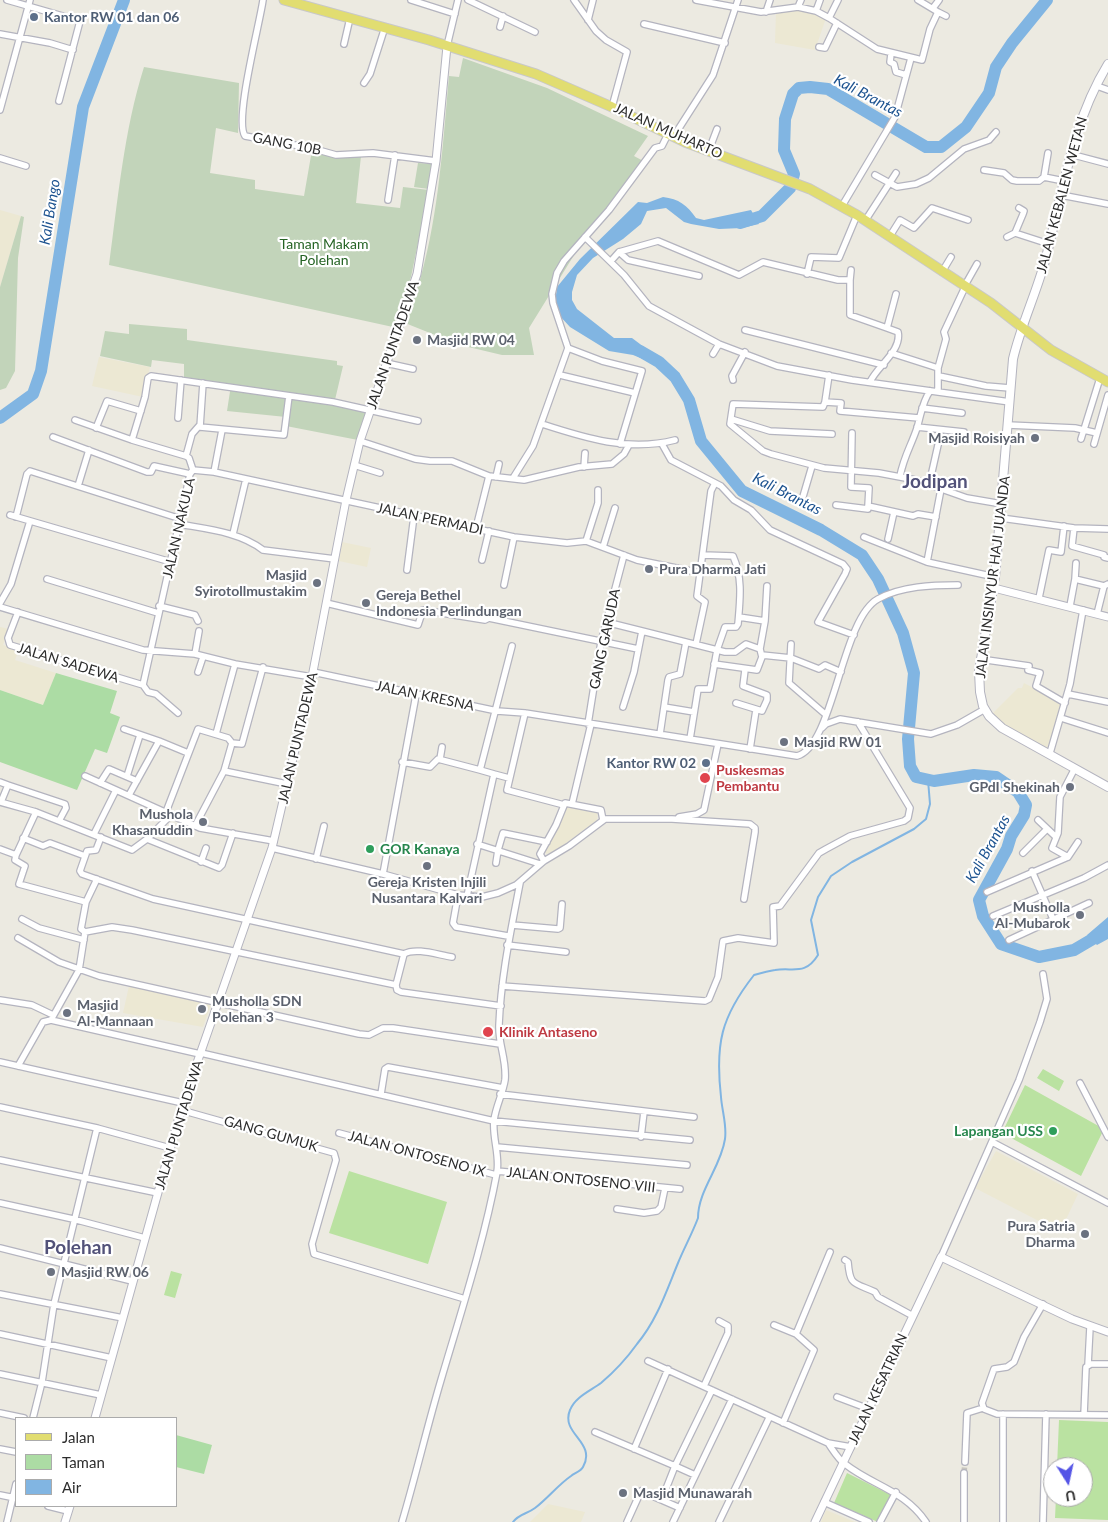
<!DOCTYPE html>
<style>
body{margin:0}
#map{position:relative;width:1108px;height:1522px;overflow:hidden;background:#eceae1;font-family:Lato,sans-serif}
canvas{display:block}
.legend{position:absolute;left:15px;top:1417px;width:162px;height:90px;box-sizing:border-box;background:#fff;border:1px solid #ababab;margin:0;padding:6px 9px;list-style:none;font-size:15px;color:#2d2d2d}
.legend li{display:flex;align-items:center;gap:10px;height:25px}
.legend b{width:25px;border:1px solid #ababab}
.north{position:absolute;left:1043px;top:1457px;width:50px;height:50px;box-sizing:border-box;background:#fff;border:1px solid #ababab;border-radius:50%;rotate:170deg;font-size:14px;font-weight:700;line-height:20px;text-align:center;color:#2d2d2d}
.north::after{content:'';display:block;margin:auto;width:18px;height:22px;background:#5555e6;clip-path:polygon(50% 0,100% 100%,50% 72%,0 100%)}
</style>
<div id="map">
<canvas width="1108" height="1522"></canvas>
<ul class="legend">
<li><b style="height:6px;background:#e1dd71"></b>Jalan</li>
<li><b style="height:14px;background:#acdca4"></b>Taman</li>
<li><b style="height:14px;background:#81b5e2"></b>Air</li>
</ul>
<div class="north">U</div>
</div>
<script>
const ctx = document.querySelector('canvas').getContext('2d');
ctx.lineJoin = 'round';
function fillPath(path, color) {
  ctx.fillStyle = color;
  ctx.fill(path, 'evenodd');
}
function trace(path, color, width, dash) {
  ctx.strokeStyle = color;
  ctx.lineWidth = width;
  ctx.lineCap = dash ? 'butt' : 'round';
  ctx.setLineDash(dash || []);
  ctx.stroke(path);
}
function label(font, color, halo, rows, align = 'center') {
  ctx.font = font + ' Lato,sans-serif';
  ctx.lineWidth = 4.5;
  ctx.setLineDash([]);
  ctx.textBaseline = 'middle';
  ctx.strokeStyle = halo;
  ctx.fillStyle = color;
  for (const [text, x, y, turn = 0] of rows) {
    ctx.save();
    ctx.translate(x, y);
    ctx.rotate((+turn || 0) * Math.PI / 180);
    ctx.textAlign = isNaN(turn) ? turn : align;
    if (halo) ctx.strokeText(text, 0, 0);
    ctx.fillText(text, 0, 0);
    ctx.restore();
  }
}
fillPath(new Path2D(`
 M788,10H804L826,18L815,50L775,43L776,11Z
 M0,210L21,216L0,287Z
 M99,357L150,367L143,397L92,386Z
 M342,542L371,548L367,567L339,561Z
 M0,627L9,629L3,645L19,649L15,660L56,673L43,705L0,690Z
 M1024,683L1064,704L1047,748L999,723L993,713L1018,688H1022Z
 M566,804L598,810L597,820L557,850L547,854L544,851Z
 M129,986L211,1004L203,1027L123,1013Z
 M996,1151L1078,1194L1060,1232L975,1188Z
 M548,1504L585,1512L581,1522H530Z
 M826,1510L855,1522H821Z`), '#ece8d3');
fillPath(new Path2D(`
 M56,673L117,691L110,713L120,717L107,753L95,749L77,790L0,762V690L43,705Z
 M176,1435L212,1445L204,1474L176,1467Z`), '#acdca4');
fillPath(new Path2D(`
 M463,58L547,88L648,136L634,156L647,163L592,226L529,328L534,355H502L460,345L405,323C410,307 417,292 421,276C439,212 443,142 449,76L459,77Z
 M144,67L239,83L238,133L216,128L210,173L255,180V189L304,196L312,150L332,157L361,156L356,203L400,208L403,187L429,190L411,277L393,327L109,265C118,199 124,130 144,67Z
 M418,163L433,164L429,189L414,187Z
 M21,216L24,217L18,258L15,371L6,388L0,390V287Z
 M129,324L187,329V340L337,361V365L343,366L334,404L367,410L358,440L286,426V417L227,411L231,385L184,378V364L152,360L151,367L100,356L105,331L129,334Z`), '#c2d4ba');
fillPath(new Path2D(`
 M1043,1069L1064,1081L1059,1091L1037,1078Z
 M1025,1085L1104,1129L1081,1176L1002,1133Z
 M349,1171L447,1202L428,1264L329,1233Z
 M171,1271L182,1274L175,1298L164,1295Z
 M1059,1420L1108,1422V1520L1055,1518L1056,1497H1083V1467H1057Z
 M847,1473L891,1495L878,1522L834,1503Z`), '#bae2a1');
fillPath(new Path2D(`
 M663,197C679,199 687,205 696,218L704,220L751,210L759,224L742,228L719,229L691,224L684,222L666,208L647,211L641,224L623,239L593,258L577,275L572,292V300L577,309L614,338H632L656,356L653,363L633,355L609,351L570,327L558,314L555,303L557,287L580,259L638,202L647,203Z
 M1108,917V939L1097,945L1087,935Z`), '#81b5e2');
trace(new Path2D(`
 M513,1522C519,1514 527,1514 535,1508C548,1498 558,1485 571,1476C575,1473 581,1471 583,1467C597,1442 560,1434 570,1410C575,1397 590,1391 601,1383C614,1372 627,1358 637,1344C657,1320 666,1292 678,1263C684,1248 692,1234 698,1218C698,1190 721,1167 725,1139C727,1125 722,1111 721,1097C715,1044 721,1017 754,975C761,973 768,971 775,970C793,967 805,976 818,955L811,920L818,897L831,876L852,862L914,829L926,819L930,804L928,780`), '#81b5e2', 2);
trace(new Path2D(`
 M740,223L762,216L790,188L794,174L784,150L785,119L793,94L799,88L810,87L828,89L926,147H941L966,127L989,93L996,67L1012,43L1047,0
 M640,351L659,362L675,377L689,400L701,441L742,491L821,530L862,555L878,579L903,633L914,673L908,739L910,766L916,777L934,781L974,775L996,777L1018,792L1026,805L1024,815L1011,836L1007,849L979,900L983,916L1001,944L1039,957L1074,950L1108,930
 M0,418L33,394L41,371L83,107L124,0`), '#81b5e2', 12);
trace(new Path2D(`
 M964,1473L965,1462`), '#c6c4bd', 5.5, [5.5, 3]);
const minor = new Path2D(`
 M7,0L80,21L59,101
 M263,0C260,23 234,120 245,136L311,148L336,155L373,153L436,161
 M411,0L455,14
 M468,0L535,32
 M574,0L596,31L606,40L627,52L612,107
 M696,0L761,12L798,7L816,11L820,0
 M798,7L801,0
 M933,8L939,0
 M816,11L829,18L838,0
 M766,12L770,0
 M938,12L946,16
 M829,18L877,49L922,60L930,29L938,12L918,0
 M588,20L593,0
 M644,24L725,43
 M500,27L503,16
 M0,34L50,43L73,50
 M344,44L350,18
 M447,46L458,0
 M819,47L825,48L837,23
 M891,54L890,62L894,64L896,72L906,75
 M364,83L370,74L385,27
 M1097,86L1108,90
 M0,110L30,0
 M674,136L713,75L738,0
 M709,150L717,129
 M1048,153L1044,177L1064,181
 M1070,154L1108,164
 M0,158L26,166
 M984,170L1004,173L1012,180L1017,181H1039L1044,177
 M875,175L897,187L916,184L929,178L964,149L989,140L996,132
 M1061,195L1108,204
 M388,200L395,155
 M842,206L895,117L911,58
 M1019,208L1024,211L1023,214L1015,233L1049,244
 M865,221L896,173
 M890,236L900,220L914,228L932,208L968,220
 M585,237L624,275L649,306L719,344L777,366L852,380L1010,402
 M1007,237L1015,233
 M619,252L628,260L699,276
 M611,261L619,252L658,241L739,275L763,262L838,280H850L851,270
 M942,272L951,257
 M807,274L811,257L839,258L857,215
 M850,280V315L887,328
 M964,287L977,264
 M745,330L884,365
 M568,348L602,361L642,371L620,444
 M891,353L938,368
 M713,354L719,344
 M386,363L413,369
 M560,375L635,393
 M939,376L986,386L1010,388
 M733,380L732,376L745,352
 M870,382C877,366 902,351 898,332L887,328L896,294
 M203,383L200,427L284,435L289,396
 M938,392V368L946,339L944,332L965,287
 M825,402L829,375
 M922,408L962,413
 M178,418L181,380
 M919,418L840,411L841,403L825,402L823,407L733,404L730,424L763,451L771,454L824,468L879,473L916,480L967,498L1002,504
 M731,419L770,431L832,434
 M75,420L132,440L186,456L189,458L193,470
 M542,424C585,438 629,452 675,440
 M1008,425L1075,428L1097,433
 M917,427L964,432
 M96,428L107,401L141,411
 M852,433L851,487L869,488L868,506
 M53,437L147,472H151L154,466L190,474
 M1081,439L1100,378
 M132,440L145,397L148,378L151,376L333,402L418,421
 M360,441L415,459L430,461H452L489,476L524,480L579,467L612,464L624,454L629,445
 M662,444L671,460L721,486L734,500L751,510L770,530L843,564L847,569L845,574L818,622L854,635
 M1094,444L1108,395
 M186,456L192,434L199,426
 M354,465L380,473
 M584,467L585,453
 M193,470L214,472L514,537L567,543L586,541L637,560L701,573
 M214,472L222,430
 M900,476C904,456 911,446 917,428C921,415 922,402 930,391
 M496,477L499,464
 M513,478L533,446L568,348L553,303L552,294L557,273L564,261L609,210L655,148L662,146L668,134
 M929,485L938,445
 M78,486L89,450
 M941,489L927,562L995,577
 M802,500L812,466
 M836,505L868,509V506L913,516L918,514L936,517
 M10,515L171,562
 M16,517L27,474L30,471L181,519
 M1001,518L1074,528L1108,529
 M179,524C207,529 240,532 263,550L335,559
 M476,528L489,476
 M1074,528L1072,546L1104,555V557L1108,558
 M233,534L246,479
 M864,537L927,562
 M888,539L894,512
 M586,541L598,503V490
 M603,547L615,508
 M482,560L489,531
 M407,570L414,516
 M47,579L158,613
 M1075,579L1076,563
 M504,585L514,537
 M1039,598L1049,550L1061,552L1064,526
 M0,603L11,584L30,521
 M326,603L418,625L423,610L485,620L489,618L638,649
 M159,606L195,615L198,621
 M1070,606L1075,579L1104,586L1108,584
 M0,607L143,650L195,654L235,664L312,677
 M18,612L8,638L10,645L143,685
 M1097,614L1104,586
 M739,617L765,621
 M606,622L642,631
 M696,644L705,602L697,596L711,491L715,483
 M791,644L789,683L825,714
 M760,649L765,621L767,586
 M195,654L199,631
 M762,655L791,658L819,669L825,665L841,672
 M980,659L1029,666L1028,670L1040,673L1036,686L1065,703
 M198,672L203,657
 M313,672L497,711L525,713L797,756C834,746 841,619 878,599C901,586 933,585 958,585
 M143,685L190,474L193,470
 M143,685L148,692L156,694L178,713
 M1068,694L1108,702
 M736,703L762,711L767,700V695L743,686L745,670
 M623,707L634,672L642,631L725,652H735L746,644L760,649L762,657L757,670L714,664
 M664,707L668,680L669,677L680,674L686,642
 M525,713L507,790L564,805
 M1061,718L1108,733
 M588,724L601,642L624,555
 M822,728L826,724L840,719L931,734L957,725L985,709
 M124,729L159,741
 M216,734L235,664
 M660,734L664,707L694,712
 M690,739L698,689H710L717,650L725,627H736L738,624C740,600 743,578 733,556L703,555
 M750,749L756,710
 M1050,753L1070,684L1083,610
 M440,759L442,747
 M402,762L430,767L438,759L480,770
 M224,771L287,784
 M494,774L509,778
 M85,776L116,790L94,834
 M127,776L140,735
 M0,782L8,785L1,802
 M100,783L109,769L137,781
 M8,785L65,804L66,808L59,821
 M116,790L200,828L274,841
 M129,795L159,741L188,753
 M0,802L36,812L132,850L147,839L171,815
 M572,804L591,724
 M166,812L198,729L228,738L232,743L242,744L263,667
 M679,817L697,814L704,810L718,744
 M1038,820L1056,837
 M195,826L224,771L232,743
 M101,837L96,850L87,851L80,871L82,874L153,899L404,954
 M23,838L43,846L50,843L85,856
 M147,839L219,868L222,865L233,833
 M477,844L540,864
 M272,848L383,874L458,895L482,897L498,893L516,885L544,861L569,846L605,819H672L750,824L755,828V832L744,899
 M0,849L16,855L36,812
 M1023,853L1047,829
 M16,855L15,860L25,866L19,884L86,902
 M1068,857L1052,848L1058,833L1060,797L1075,768
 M316,859L324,826
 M544,861L540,854L556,825L565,803L601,810L603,820
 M201,862L206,848
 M496,863L498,850L503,833L547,842
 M1032,871L1053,919
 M383,874L416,695
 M987,892L1068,857L1078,842
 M458,895L453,923L456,927L508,936
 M467,896L494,774L480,770L512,646
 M993,916L1084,878L1108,865
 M22,919L39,928L84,940
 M512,925L558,929L560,928L562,904
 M85,932L112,927L132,930L396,985
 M18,938L59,962L99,976L359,1034L369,1035L383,1028H393L500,1044
 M1009,940L1089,903
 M507,945L566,952
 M452,957C438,955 416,947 404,954L396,985L397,990L401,992L501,1006
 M502,986L705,1001L709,999L718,977L723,941L738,938L774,943L773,907L780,906L819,853L826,849L850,836L904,821L908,818L910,808L858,722
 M0,1000L32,1005L53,1015
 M51,1020L200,1054
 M201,1053L494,1121L690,1140
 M0,1062L183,1103
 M18,1066L43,1022L51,1020L79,970L85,932L81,929L86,902L97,879
 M1080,1083L1108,1137
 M381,1094L385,1069L388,1067L503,1088
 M500,1094L694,1117
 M0,1107L97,1128L170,1148
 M181,1110L334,1153L336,1160L312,1244L314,1254L465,1299
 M339,1133L496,1175
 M641,1137L644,1112
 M992,1142L1108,1203
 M497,1147L687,1165
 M0,1160L158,1193
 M497,1171L680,1189
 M0,1203L73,1219L145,1238
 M617,1209L644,1213L657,1211L661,1207L665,1188
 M0,1248L132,1281
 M941,1257L1019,1080L1040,1022L1047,999L1043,974
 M845,1260L848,1262C850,1286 853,1282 875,1292L878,1297L913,1316
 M0,1294L123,1318
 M1043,1304L1024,1337L1014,1362L1007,1367L994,1369L982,1403L984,1409L997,1414L1108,1415
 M774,1325L796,1334L814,1350L783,1423
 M0,1334L112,1358
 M796,1334L830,1252
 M648,1361L828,1443L851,1447
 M1088,1365L1090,1327
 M0,1374L101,1395
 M704,1386L728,1333V1326L719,1321
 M837,1397L869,1409
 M0,1413L24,1418
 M1084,1415L1086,1367L1091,1364H1108
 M33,1418L42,1382L54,1304L97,1128
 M595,1432L675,1466L662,1499
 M828,1443C833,1450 838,1459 845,1464C873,1486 904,1490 926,1522
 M0,1449L16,1452
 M634,1449L668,1369
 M965,1462L967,1413L983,1408
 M695,1475L675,1466L712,1390
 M0,1495L15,1498
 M824,1502L869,1522
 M48,1506L68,1511
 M7,1522L16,1484
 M402,1522C416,1475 427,1427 441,1380C461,1312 484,1242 497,1172C500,1155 492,1137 494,1120C496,1106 503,1093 505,1080C507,1060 498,1044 499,1025C501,976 511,930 520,883
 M627,1522L641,1491L680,1508
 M673,1522L732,1399
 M719,1522L769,1418
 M880,1522L896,1492
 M964,1522V1473
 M1003,1522V1414
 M1043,1522L1046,1414`);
const tertiary = new Path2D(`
 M994,588L1108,617
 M95,1418L183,1103L272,848L312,677L346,500L360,441L417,274L436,161L447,46
 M65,1522L70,1506
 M815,1522L941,1257L1072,1319L1108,1332`);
const secondary = new Path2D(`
 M1108,64C1071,124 1063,194 1045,261C1036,294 1021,325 1013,359L995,577L979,671L980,692L983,706L989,716L1002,728L1108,787`);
const primary = new Path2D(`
 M284,0L429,40L536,74L612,107L685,142L810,189L857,215L991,303L1051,350L1108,382`);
trace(minor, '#b4b4bf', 8);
trace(tertiary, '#b4b4bf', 9);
trace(secondary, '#b4b4bf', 10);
trace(primary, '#c8c8c8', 11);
trace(minor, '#fff', 5.5);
trace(tertiary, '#fff', 7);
trace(secondary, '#fff', 8);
trace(primary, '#e1dd71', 9);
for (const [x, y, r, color] of [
 [34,17,5,"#5c6f8a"],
 [417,340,5,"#6b7280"],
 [1035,438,5,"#6b7280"],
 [649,569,5,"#6b7280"],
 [317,583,5,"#6b7280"],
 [366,603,5,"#6b7280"],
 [784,742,5,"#6b7280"],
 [706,763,5,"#5c6f8a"],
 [705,778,6,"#e0444e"],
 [1070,787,5,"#6b7280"],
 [203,822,5,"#6b7280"],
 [370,849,5,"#2e9e5b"],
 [427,866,5,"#6b7280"],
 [1080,915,5,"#6b7280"],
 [202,1009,5,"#6b7280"],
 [67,1013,5,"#6b7280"],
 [488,1032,6,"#e0444e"],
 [1053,1131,5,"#2e9e5b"],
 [1085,1234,5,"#6b7280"],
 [51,1272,5,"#6b7280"],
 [623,1493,5,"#6b7280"]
]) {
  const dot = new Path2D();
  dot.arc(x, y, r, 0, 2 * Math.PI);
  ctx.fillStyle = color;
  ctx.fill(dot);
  trace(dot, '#fff', 2);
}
label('bold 14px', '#4e5e75', '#fff', [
 ["Kantor RW 01 dan 06",44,17],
 ["Kantor RW 02",696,763,"right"]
], 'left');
label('14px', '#2d2d2d', '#fff', [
 ["JALAN MUHARTO",668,131,24],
 ["GANG 10B",287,144,11],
 ["JALAN KEBALEN WETAN",1062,195,-75],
 ["JALAN PUNTADEWA",393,345,-71],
 ["JALAN PERMADI",430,519,12],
 ["JALAN NAKULA",179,528,-77],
 ["JALAN INSINYUR HAJI JUANDA",993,577,-83],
 ["GANG GARUDA",605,639,-78],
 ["JALAN SADEWA",68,663,17],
 ["JALAN KRESNA",425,696,12],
 ["JALAN PUNTADEWA",298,738,-77],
 ["JALAN PUNTADEWA",179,1125,-73],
 ["GANG GUMUK",271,1134,16],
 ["JALAN ONTOSENO IX",417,1154,15],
 ["JALAN ONTOSENO VIII",581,1180,6],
 ["JALAN KESATRIAN",878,1389,-65]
]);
label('14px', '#256324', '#fff', [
 ["Taman Makam",324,244],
 ["Polehan",324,260]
]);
label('bold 14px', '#5b616d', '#fff', [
 ["Masjid RW 04",427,340],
 ["Masjid Roisiyah",1025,438,"right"],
 ["Pura Dharma Jati",659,569],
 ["Masjid",307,575,"right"],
 ["Syirotollmustakim",307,591,"right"],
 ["Gereja Bethel",376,595],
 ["Indonesia Perlindungan",376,611],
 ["Masjid RW 01",794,742],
 ["GPdI Shekinah",1060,787,"right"],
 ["Mushola",193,814,"right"],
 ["Khasanuddin",193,830,"right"],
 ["Gereja Kristen Injili",427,882,"center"],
 ["Nusantara Kalvari",427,898,"center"],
 ["Musholla",1070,907,"right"],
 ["Al-Mubarok",1070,923,"right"],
 ["Musholla SDN",212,1001],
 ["Polehan 3",212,1017],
 ["Masjid",77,1005],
 ["Al-Mannaan",77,1021],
 ["Pura Satria",1075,1226,"right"],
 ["Dharma",1075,1242,"right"],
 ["Masjid RW 06",61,1272],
 ["Masjid Munawarah",633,1493]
], 'left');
label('bold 14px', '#be3a42', '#fff', [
 ["Puskesmas",716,770],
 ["Pembantu",716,786],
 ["Klinik Antaseno",499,1032]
], 'left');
label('bold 14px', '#27864d', '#fff', [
 ["GOR Kanaya",380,849],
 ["Lapangan USS",1043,1131,"right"]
], 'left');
label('italic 15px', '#1d5390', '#fff', [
 ["Kali Brantas",868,96,28],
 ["Kali Bango",50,212,-81],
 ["Kali Brantas",787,494,27],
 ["Kali Brantas",988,849,-61]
]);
label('bold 19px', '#525279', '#fff', [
 ["Jodipan",935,482],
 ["Polehan",78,1248]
]);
</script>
